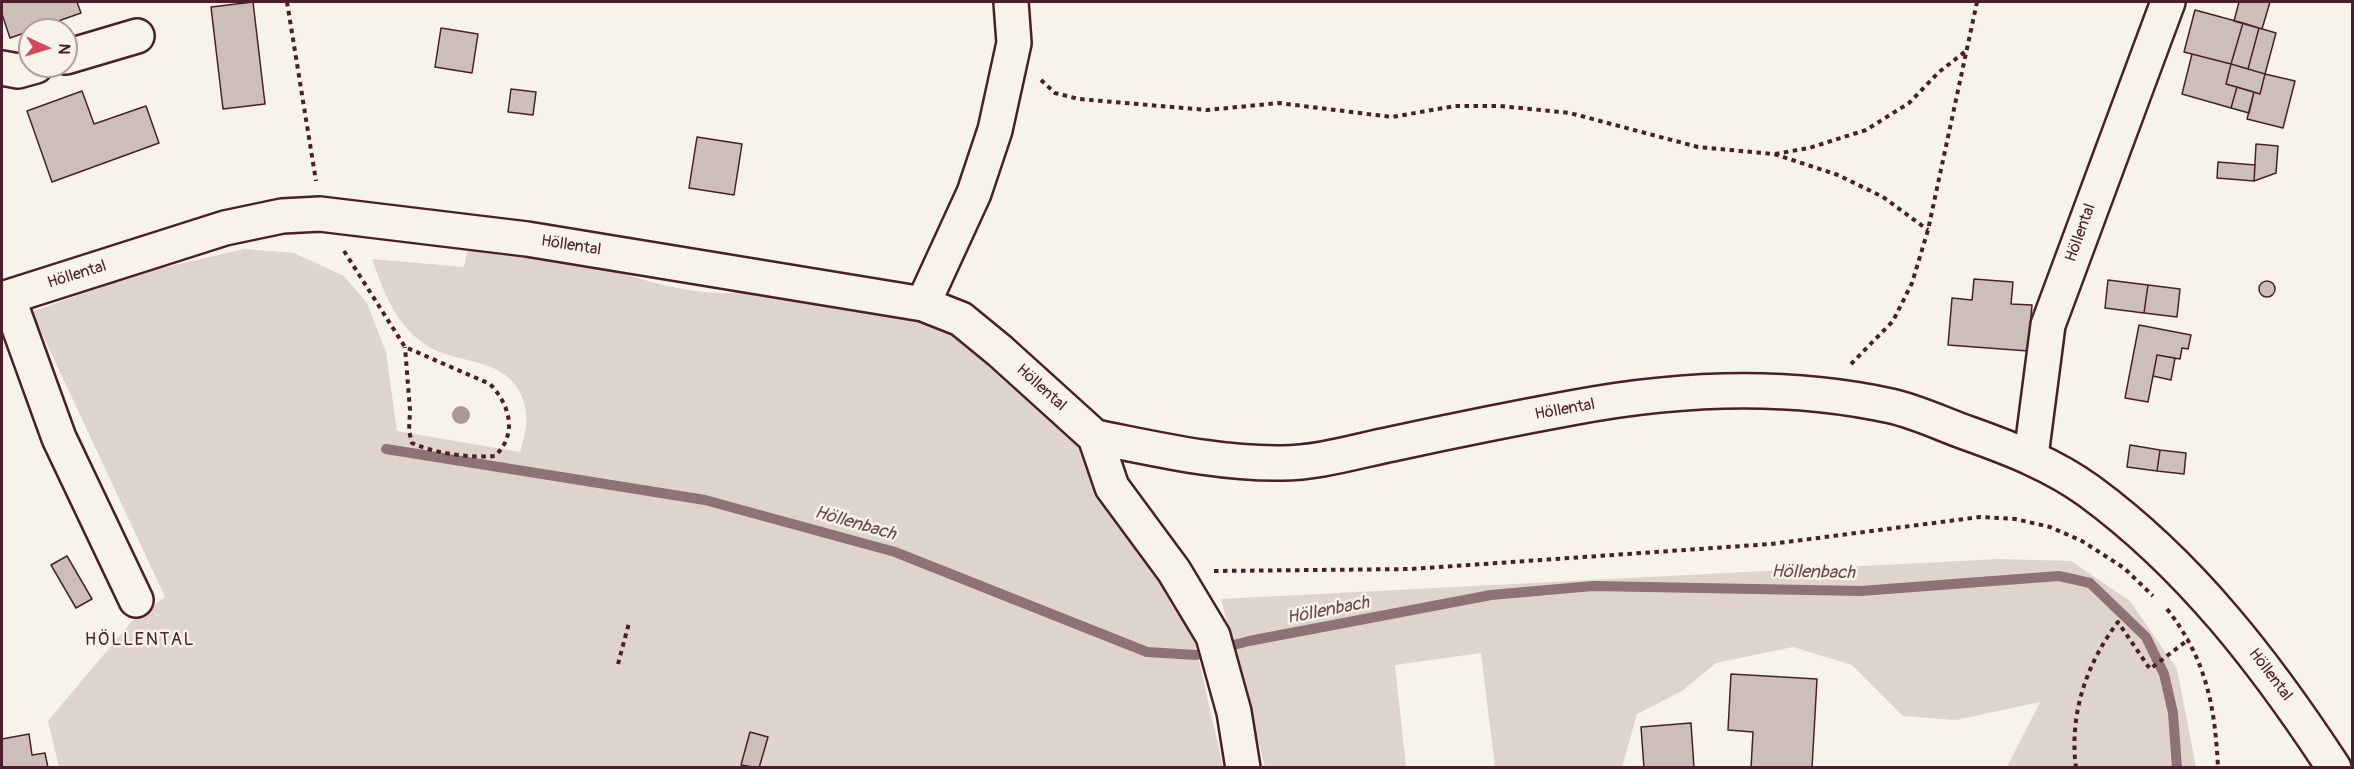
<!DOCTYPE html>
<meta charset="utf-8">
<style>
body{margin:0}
#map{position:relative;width:2354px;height:769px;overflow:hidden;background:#f7f3e8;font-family:Pangolin,sans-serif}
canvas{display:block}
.frame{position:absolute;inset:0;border:3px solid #4a1f2b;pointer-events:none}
.north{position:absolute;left:18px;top:18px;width:60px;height:60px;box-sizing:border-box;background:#f7f3e8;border:2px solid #b29e9c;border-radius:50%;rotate:94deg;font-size:16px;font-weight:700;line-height:24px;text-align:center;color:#4a1f2b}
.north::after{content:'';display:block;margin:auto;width:21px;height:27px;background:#d1495b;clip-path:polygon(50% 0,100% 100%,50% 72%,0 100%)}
</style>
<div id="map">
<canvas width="2354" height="769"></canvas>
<div class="frame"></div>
<div class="north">N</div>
</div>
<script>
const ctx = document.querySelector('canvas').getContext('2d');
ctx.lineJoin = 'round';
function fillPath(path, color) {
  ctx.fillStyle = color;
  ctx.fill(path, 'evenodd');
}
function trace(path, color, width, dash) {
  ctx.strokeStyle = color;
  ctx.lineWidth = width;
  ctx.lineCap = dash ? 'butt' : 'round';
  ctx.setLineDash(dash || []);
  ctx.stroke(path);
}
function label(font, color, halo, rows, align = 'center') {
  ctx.font = font + ' Pangolin,sans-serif';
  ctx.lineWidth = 5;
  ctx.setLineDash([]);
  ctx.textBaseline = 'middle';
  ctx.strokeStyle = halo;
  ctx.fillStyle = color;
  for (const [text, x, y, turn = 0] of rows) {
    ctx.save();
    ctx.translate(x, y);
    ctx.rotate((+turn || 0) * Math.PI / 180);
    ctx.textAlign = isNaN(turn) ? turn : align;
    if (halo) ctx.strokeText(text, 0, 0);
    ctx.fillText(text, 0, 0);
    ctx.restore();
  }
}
fillPath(new Path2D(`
 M468,247C500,251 532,253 564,259C623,270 683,299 744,292L919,316L951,328L1071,426L1191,625L1223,767H59L48,721L132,621L165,597L32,312L136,274L244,249L294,253L344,276L367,303L386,352L397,431L520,452C526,434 529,418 523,399C508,358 464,365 431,348C397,329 384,293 372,259L464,267Z
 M1999,559L2071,561L2130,601L2177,669L2196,767H2007L2040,702L1956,720L1903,716L1852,665L1793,647L1716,663L1682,691L1637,714L1622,767H1495L1481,653L1395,665L1406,767H1265L1221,599Z`), '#ded4cc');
trace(new Path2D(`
 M386,449L705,500L895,552L1147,652L1196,655L1249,641L1491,595L1593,586L1861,591L2059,576L2090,583L2146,637L2164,674L2173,713L2177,768`), '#8e7275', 10);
const building = new Path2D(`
 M2,2H77L81,13L10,38L2,14Z
 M253,2L265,104L223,109L211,7Z
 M2239,2H2270L2262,29L2234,21Z
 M2195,10L2243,23L2231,64L2184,52Z
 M2243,23L2259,28L2248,69L2231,64Z
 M441,28L478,34L472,73L435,67Z
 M2259,28L2276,33L2265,74L2248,69Z
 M2192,54L2231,64L2226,84L2237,87L2231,108L2182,94Z
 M2231,64L2265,74L2260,94L2226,84Z
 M2265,74L2295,81L2283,128L2247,119L2254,92L2260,94Z
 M2237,87L2254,92L2249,113L2231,108Z
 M511,89L536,92L533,115L508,112Z
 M82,91L94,124L146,106L159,143L52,182L27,111Z
 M697,137L742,144L734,195L689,188Z
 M2256,144L2278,146L2276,173L2254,181Z
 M2218,162L2255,165L2254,181L2217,178Z
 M1974,279L2013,282L2011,304L2032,305L2028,351L1948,345L1952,298L1972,300Z
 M2108,280L2148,285L2144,313L2105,308Z
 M2259 289a8 8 0 1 1 16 0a8 8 0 1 1-16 0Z
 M2148,285L2180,289L2177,317L2144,313Z
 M2139,325L2191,335L2188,349L2182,348L2180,359L2157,355L2148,402L2125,398Z
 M2157,355L2175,358L2171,380L2153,376Z
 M2130,445L2160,450L2157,471L2127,467Z
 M2160,450L2186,453L2184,474L2157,471Z
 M67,556L92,599L76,608L51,565Z
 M1731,674L1817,679L1812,768H1751L1753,732L1728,730Z
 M1691,723L1694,768H1644L1641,727Z
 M750,732L768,737L759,768L741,765Z
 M29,734L32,755L45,753L48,768H2V739Z`);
fillPath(building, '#ccbfb9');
trace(building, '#4a1f2b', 1.5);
const minor = new Path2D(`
 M66,57L137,36
 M2,68L18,71L36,66
 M8,297L59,438L136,600
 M2,299L225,228L282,216L320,214L527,239L923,304L961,319L1000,351L1095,437L1112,487L1174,571L1213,636L1234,712L1243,768
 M923,304L974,193L995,130L1014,43L1011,2
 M1095,437C1157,449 1219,464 1282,463C1319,463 1357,451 1392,444C1452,431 1511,419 1571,408C1676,388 1786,383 1891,406C1918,412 1944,425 1970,434C2012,449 2053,465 2089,491C2190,565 2266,664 2334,768
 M2031,456L2048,325L2168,2`);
trace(minor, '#4a1f2b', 38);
trace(new Path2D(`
 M287,2L316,181
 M1041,80L1055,93L1079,99L1207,110L1279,103L1392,117L1455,106H1500L1570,113L1698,147L1774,154L1838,175L1883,197L1928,230
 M1775,154L1809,148L1866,130L1909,103L1939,72L1966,51
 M344,251L405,347L490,384C510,405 518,434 495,456C469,458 437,454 412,443L409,431L410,410L405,347
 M1851,364L1893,321L1912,283L1928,230L1977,2
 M1214,571L1411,569L1771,544L1980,517L2015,519L2050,527L2082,541L2124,568L2153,596
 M2167,609C2206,659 2215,705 2218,768
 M618,664L629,623
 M2076,768C2069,715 2086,664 2118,622L2150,669L2189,639`), '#4a1f2b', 4, [4.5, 4.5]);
trace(minor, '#f7f3e8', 33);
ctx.fillStyle = '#ac9796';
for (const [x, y] of [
 [461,415]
]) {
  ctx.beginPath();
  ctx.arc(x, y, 9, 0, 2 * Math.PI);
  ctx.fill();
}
label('16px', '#4a1f2b', '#f7f3e8', [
 ["Höllental",2081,233,-70],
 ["Höllental",571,246,9],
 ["Höllental",77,275,-17],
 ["Höllental",1041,388,42],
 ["Höllental",1565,410,-10],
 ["Höllental",2270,675,53]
]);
label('italic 18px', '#6c4950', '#f7f3e8', [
 ["Höllenbach",855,524,16],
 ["Höllenbach",1813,573,1],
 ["Höllenbach",1328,611,-11]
]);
ctx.letterSpacing = '1.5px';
label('18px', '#4a1f2b', '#f7f3e8', [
 ["HÖLLENTAL",140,640]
]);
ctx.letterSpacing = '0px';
</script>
